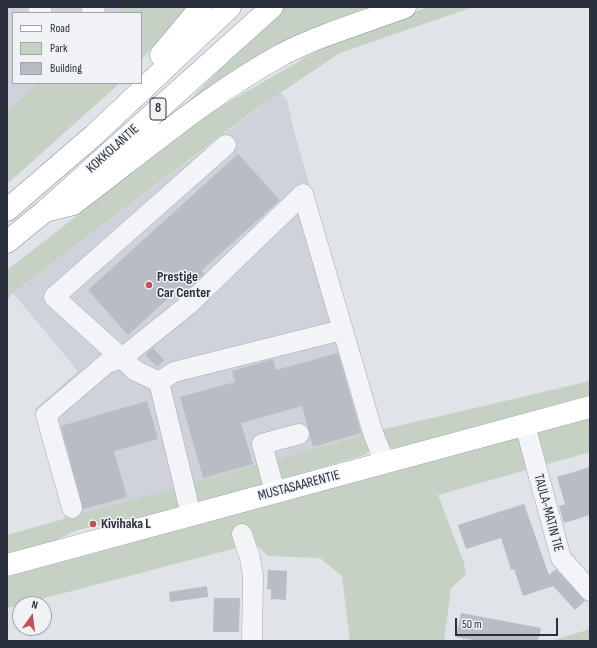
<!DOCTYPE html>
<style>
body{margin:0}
#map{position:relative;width:597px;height:648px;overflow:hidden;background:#e0e3e8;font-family:"Sofia Sans Condensed",sans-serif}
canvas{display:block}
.frame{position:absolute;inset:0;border:8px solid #2a303e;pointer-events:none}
.legend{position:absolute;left:12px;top:12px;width:130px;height:72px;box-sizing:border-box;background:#f0f2f6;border:1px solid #a1a4ac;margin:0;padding:5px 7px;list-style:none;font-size:12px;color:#2a303e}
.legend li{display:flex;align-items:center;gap:8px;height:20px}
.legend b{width:20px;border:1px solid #a1a4ac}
.north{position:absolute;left:12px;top:596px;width:40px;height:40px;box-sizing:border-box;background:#f0f2f6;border:1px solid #a1a4ac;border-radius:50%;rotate:14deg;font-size:11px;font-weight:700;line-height:16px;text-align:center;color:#2a303e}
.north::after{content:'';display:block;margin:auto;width:14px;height:18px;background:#c35058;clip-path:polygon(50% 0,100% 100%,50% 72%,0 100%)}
.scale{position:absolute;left:455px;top:618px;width:103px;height:18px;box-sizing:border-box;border:2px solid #2a303e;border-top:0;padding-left:5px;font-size:12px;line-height:14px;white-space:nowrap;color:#2a303e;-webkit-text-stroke:3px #f0f2f6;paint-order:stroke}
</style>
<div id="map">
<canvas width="597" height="648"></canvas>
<div class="frame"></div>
<ul class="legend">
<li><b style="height:5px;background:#fff"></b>Road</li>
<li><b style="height:11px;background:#c5d1c2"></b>Park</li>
<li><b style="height:11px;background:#b8bcc4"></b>Building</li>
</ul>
<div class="north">N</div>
<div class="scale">50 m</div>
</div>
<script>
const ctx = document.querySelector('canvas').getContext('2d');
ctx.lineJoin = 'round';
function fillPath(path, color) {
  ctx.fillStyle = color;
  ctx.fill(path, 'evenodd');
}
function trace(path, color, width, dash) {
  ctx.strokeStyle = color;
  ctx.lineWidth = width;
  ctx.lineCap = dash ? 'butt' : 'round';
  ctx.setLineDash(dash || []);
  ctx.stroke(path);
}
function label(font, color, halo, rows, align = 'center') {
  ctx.font = font + ' "Sofia Sans Condensed",sans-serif';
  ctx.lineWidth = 3;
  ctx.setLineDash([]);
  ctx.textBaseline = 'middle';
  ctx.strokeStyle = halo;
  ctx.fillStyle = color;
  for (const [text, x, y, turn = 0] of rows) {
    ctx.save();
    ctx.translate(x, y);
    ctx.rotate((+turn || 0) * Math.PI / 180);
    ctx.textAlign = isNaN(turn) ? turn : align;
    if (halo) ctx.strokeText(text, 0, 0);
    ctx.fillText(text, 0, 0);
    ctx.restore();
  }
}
fillPath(new Path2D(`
 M7,7H121L114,13H13V83H38L7,111Z
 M280,92L287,100L294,131L379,430L65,519L35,409L78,371L13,293Z`), '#cfd2da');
fillPath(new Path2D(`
 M121,7H188L141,60V13H114Z
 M281,7H379L172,118Z
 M429,7H473L340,53L256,109L13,293L7,300V270L208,114L341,37Z
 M38,83H120L7,184V111Z
 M590,381V395L394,449L385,445L381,430Z
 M590,418V452L438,495L464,563L466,575L451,588L444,641H350L342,576L320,558L268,556L255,543L7,608V577Z
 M379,430L371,448L365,455L150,517L118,520L75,531L48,544L7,554V535Z
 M590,629V641H551Z`), '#c5d1c2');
fillPath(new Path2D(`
 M238,154L280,200L201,271L204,274L182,295L177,290L128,335L88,290Z
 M153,348L164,360L157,367L145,355Z
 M338,353L361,433L313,447L302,406L241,423L253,464L203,478L180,397L235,382L232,371L273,359L276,370Z
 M147,401L158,439L114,451L127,497L83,509L61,426Z
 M590,467V515L564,523L559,506L565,504L557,477Z
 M524,504L549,575L556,569L585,601L575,610L553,586L523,596L514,569L511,570L501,538L466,549L458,525Z
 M268,570L287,571L286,600L271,599V589H267Z
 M207,586L208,597L170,602L169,592Z
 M214,598H240L239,632H213Z
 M461,613L541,628L538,641H479L456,637Z`), '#b8bcc4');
const minor = new Path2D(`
 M38,7L42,13
 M92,9L95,7
 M159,382L174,372L342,330
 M525,425L561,558L590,591
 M275,492L262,444L299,434
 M72,508L46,415L107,363L122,358L188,305L303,194L373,433L385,463
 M191,515L159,382L136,371L54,297L226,145
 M242,534L250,558L253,576L252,641`);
const major = new Path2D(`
 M7,565L590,407`);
const highway = new Path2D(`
 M161,55L201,7
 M7,210L94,135L230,7
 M45,211L73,204C141,153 208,95 283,54C322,34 365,22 405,7
 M7,242L45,211L272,7`);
trace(minor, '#a6aab2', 21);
trace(major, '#a1a7b3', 23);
trace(highway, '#89909d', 23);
trace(minor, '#f3f4f7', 20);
trace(major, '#fff', 22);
trace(highway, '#fff', 22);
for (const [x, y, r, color] of [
 [149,285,4,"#c35058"],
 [93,524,4,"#c35058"]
]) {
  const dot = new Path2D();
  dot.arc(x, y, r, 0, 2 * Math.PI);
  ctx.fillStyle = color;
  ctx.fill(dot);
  trace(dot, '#f0f2f6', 1.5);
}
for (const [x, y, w] of [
 [158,109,16]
]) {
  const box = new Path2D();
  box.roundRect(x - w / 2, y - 11, w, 22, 3);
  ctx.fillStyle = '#f0f2f6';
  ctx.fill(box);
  trace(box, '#2a303e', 1);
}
label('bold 13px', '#2a303e', null, [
 ["8",158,109]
]);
label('14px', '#2a303e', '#f0f2f6', [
 ["KOKKOLANTIE",113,149,-42],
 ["MUSTASAARENTIE",299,486,-15],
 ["TAULA-MATIN TIE",548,513,75]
]);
label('bold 14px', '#2a303e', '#f0f2f6', [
 ["Prestige",157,277],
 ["Car Center",157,293],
 ["Kivihaka L",101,524]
], 'left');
</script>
